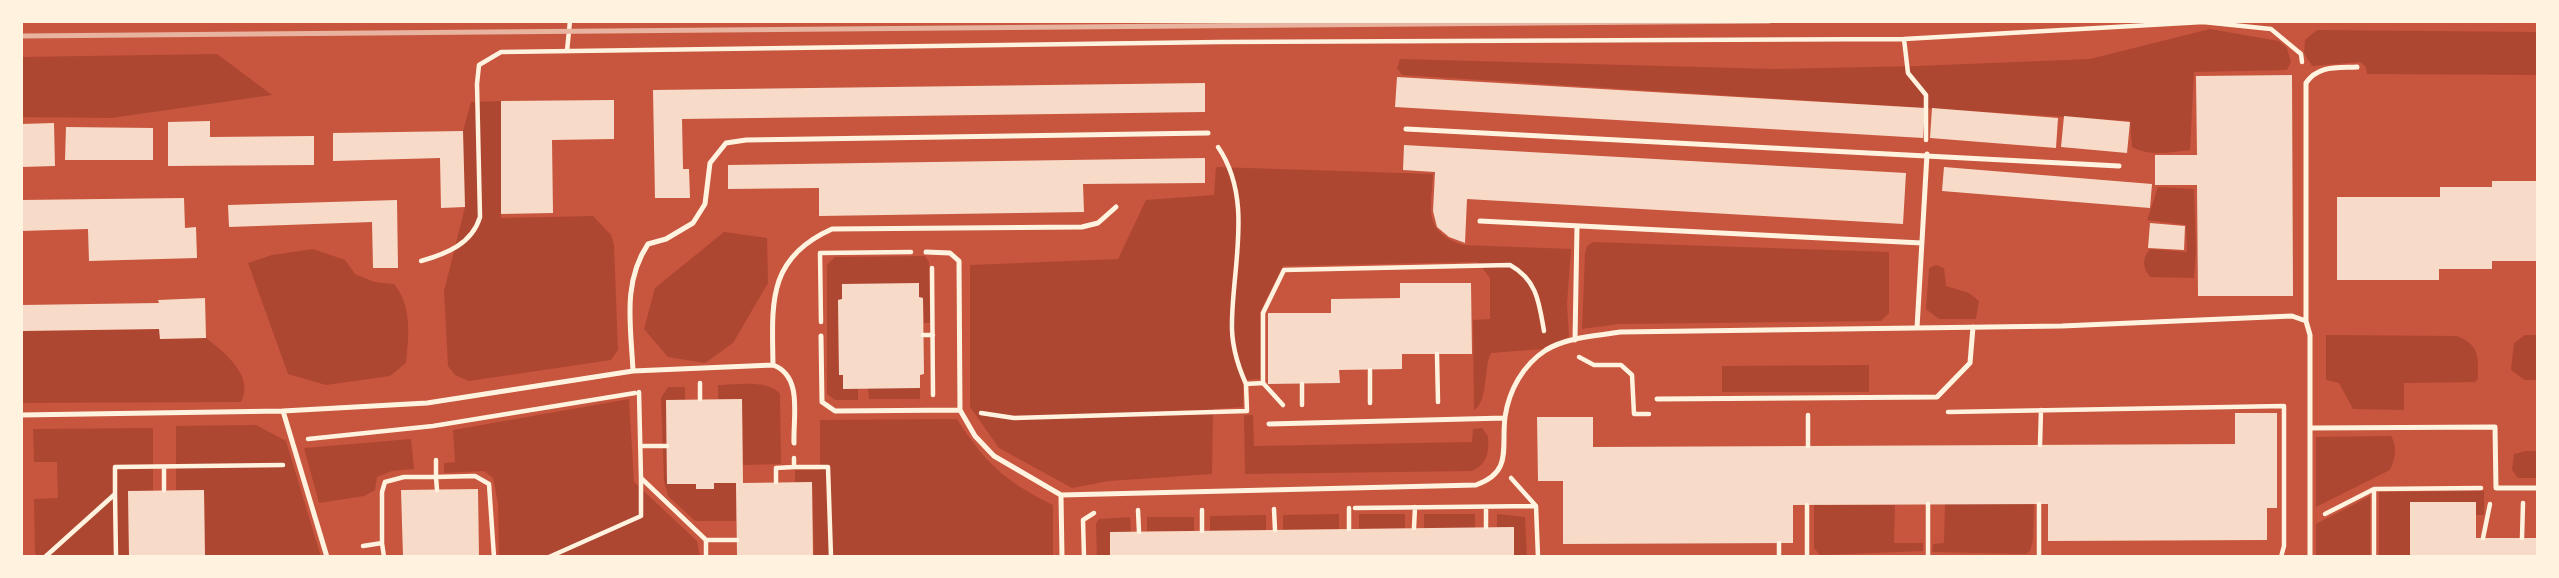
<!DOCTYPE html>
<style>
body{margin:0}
#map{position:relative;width:2559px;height:578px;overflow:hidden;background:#c8553d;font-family:"Work Sans",sans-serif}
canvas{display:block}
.frame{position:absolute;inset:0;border:23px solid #fff3e0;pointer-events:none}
</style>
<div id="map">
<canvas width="2559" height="578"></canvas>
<div class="frame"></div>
</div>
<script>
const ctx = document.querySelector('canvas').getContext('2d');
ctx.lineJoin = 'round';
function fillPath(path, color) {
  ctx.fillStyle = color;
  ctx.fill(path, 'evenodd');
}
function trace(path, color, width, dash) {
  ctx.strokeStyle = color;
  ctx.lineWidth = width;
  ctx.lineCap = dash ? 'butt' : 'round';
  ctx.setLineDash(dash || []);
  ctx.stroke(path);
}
fillPath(new Path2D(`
 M2210,29L2279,41L2287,48L2291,62L2287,70L2194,72L2190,150C2169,152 2151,157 2132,147L2130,121L1402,75L1397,68L1400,59L1775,69L1918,66L2090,59Z
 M2317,30L2538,32V75L2367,74L2366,67L2360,62L2312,66L2304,53L2305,40Z
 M217,54L272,95L111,118L21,117V57Z
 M501,101V218L593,216L611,235L614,245L618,350L611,360L469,381L455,375L448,366L444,291L465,207L463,131L471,102Z
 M1216,167L1433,174C1431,211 1423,231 1463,245L1571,249L1567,304L1569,337L1542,349L1491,353C1483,369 1489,400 1474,410L1473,320L1490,319V278L1478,262L1283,266L1260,312V379L1243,380V407L1213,409L1212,474L1109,481L1072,488L999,448L970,407V265L1118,259L1146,200L1214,195Z
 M2158,187L2194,189L2196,251L2194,278L2150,277C2142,267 2142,258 2150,249L2187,252L2186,225L2147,220Z
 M724,232L767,238L768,283L733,343L705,363L668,357L644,329L655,288Z
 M1593,242L1889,252V313L1881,321L1619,324L1582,329L1585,254L1587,246Z
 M313,249L345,260L355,274L374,282L394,284C412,306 409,335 406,363L390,376L326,385L288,374L248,263L272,255Z
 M925,256L929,262L930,323H924L923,298L842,284V299L838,300L839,374L843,375V389L858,388V400H835L827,394V265L835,257Z
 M1936,265L1944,268L1946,286L1969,293L1979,301L1976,319H1939L1926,309L1929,268Z
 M159,329L160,339L206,338C224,352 255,376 241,402L21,403V331Z
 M2326,335L2457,336C2480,345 2478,357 2478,379L2475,382L2404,383V410L2353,409L2339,383L2326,380Z
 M2525,335H2538V380H2525L2511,370L2514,343Z
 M1869,365V392H1722V366Z
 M718,385C736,385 768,379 780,394L781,464L743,465L742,399H718Z
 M668,387H685V400H666L667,484H696L697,489H714V483H736V521H695L668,496L664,481L661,398Z
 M868,388H920V399H869Z
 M629,399L634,482L697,541L700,557H499L498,503L493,478L484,471L444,473V463L455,462L453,430Z
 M1244,415H1253L1254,446L1472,442L1473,429L1482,428L1488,436C1489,451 1488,464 1472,471L1245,474Z
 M957,419C985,463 1006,482 1053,505V557H814L812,482H795V470H820V420Z
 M256,425L286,441L321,557H205L204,490H176V426Z
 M153,428V491H128L129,557H39L35,553L34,499L58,498L57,462H34L33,429Z
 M2391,436C2398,447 2395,459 2390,470L2316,507V437Z
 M411,439L414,469L392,471L377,477L375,490L364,496L319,503L304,448Z
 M2526,451H2538V478H2518L2512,470L2514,454Z
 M2484,491V515H2476L2410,557H2379V492Z
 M2370,496V557H2316V524Z
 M1945,504H2034L2033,540L2030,551L2026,554L1932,552L1933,544L1944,543Z
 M1814,505H1895L1894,543H1923V551L1820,555L1814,548Z
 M1339,514V529L1283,530V515Z
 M1359,514H1405V528L1359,529Z
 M1424,514H1475V528H1424Z
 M1497,514L1525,517L1527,557H1514V527H1497Z
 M1266,515V530L1210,531V516Z
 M1130,517L1131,532H1110V557H1097L1096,524L1099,519Z
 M1147,517H1194V531H1147Z`), '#ae4732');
fillPath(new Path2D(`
 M2292,75L2293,296H2198L2197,185H2155V155H2197L2196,76Z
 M1397,77L1925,108L1923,138L1395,107Z
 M1205,83V112L682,119L683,169H689L690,198H655L653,90Z
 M614,100V139L552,140L553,213L501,214V101Z
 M1932,108L2058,118L2056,148L1930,138Z
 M2064,116L2130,122L2127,153L2061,147Z
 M210,121V137L314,136V165L168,166V122Z
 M54,123L55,166L21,167V124Z
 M66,127L153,128V160H65Z
 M463,131L465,207L441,208L440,158L333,161V133Z
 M1404,145L1906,173L1903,224L1467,199L1465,243L1449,237L1437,227L1433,211L1435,172L1403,170Z
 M1205,158V183L1083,184L1084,212L819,216V188L728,189V165Z
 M1944,167L2152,184L2150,208L1942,191Z
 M2492,181H2538V261H2492V269H2439V280H2337V197H2440V187H2492Z
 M184,198L185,228L196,227L197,258L89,261L88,229L21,231V200Z
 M397,200L398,268H373L372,222L229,227L228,205Z
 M2150,223L2185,226L2184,250L2148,248Z
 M919,283V297L923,298L924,374L920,375V388L843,389V375H839L838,300L842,299V284Z
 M1400,283H1471L1472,354H1402V369L1339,370L1340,383L1268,384V313H1331V299L1400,298Z
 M205,298L206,338L160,339L159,329L21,331V305L159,303L158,300Z
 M742,399L743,483L812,482L813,557H737L736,483H714V489H696V484H667L666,400Z
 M2235,413H2277V508H2267V540L2048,541V504L1793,505V543L1563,544V481H1538L1537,417H1593V447L2235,444Z
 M478,489L479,557H403L401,490Z
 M204,490L205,557H129L128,491Z
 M2410,502H2476V538H2538V557H2410Z
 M1514,527V557H1110V532Z`), '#f7dbc8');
trace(new Path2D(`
 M1904,39L1908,73L1926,95V140
 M567,51L570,21
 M1218,147C1253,198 1233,263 1232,321C1231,343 1237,364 1246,384
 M421,261C446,254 472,244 480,217L477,84L479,65L501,52L1220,42L1904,39L2203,22L2271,29L2301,54L2302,62
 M932,268L933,395
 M821,322L820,253L911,252
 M923,335H933
 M1437,354L1438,402
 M1579,357L1594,365H1621L1632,375L1634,414H1649
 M1370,370V403
 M700,383V399
 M639,392L641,478L706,540H737
 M1283,405L1263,383V313L1284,270L1510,265C1537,280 1539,302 1544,331
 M1302,405V384
 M1948,412L2284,406V546L2281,557
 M981,413L1014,418L1247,411L1246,384L1263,383
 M308,439L433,426L635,393
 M2040,445L2041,410
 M640,446H667
 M1808,446V415
 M794,458V467H828L831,557
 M1511,478L1536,506L1538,557
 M776,482V468L794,467
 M164,490V467
 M437,490L436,477L475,476L489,484L494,557
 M115,495L116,557
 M1349,508V529
 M1355,508L1536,506
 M1274,509L1275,530
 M1138,510L1139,532
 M2325,514L2374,489
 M1486,527V507
 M1414,528L1415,507
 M1202,531V510
 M2483,538L2490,504
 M2522,538L2523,503
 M382,543L384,557
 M1779,543V557
 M363,546L382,543V492L385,482L404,477H436V460
 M45,557L115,494V467L283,465
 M549,557L641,516V478
 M706,557V540
 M1084,557L1083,520L1094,513
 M1807,557V505
 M1928,557V504
 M2039,557V504
 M2374,557V489L2481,488`), '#fff3e0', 4.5);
trace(new Path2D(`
 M1406,129L2119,166
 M1480,221L1922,243
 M2306,321V83C2318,65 2337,68 2357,67
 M1917,328L1927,154
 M821,336L822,402L835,411L960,410L959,261L950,253L926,252
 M1575,340L1577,227
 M773,365C772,303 767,258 832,229L1082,227L1098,223L1116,207
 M633,371C631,326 622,283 648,244L666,239L693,223L705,204L710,163L726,143L746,140L1208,133
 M1657,399L1937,397L1970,363L1973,327
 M960,410L975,436L994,456L1061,495L1476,485C1513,472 1501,448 1505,417C1509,390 1523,365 1546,350C1567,337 1597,336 1620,332L2062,326L2292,316L2306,321L2310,335V557
 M283,411L327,557
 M21,415L283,411L427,403L633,371L773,365C803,376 793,416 794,443
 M1269,424L1505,418
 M2310,428L2495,427L2496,488H2538
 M1061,495L1062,557`), '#fff3e0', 5);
trace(new Path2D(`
 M21,36L1769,21`), '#e9b49f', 5);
</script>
